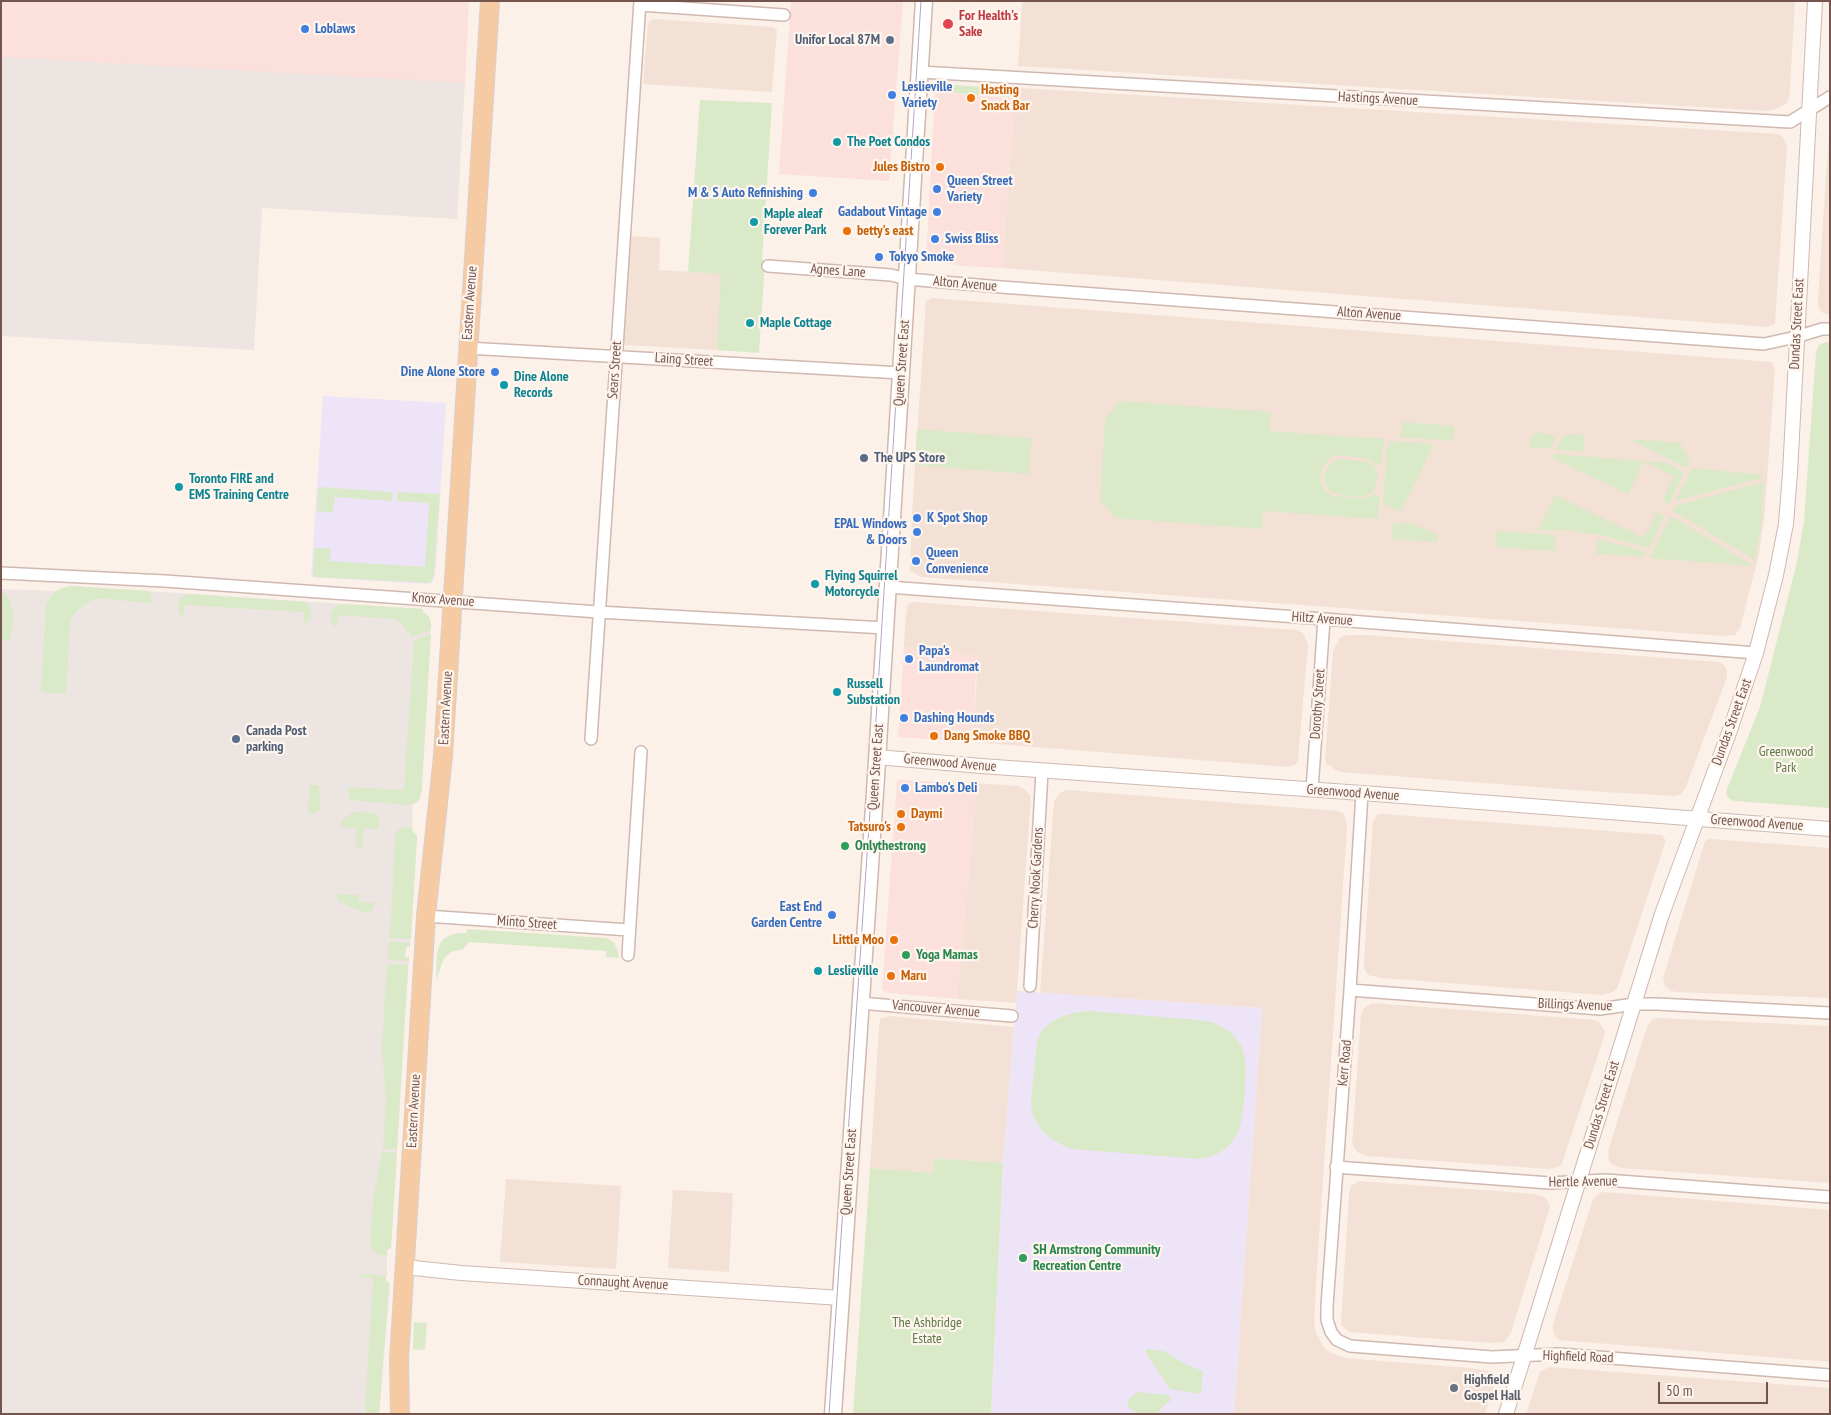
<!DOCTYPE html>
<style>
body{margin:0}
#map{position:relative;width:1831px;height:1415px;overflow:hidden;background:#fbf1e8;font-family:"PT Sans Narrow",sans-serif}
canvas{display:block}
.frame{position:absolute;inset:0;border:2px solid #74554d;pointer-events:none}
.scale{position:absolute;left:1658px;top:1382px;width:110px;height:22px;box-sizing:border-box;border:2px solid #74554d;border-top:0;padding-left:6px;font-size:15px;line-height:18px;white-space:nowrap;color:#74554d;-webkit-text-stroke:4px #fef5ee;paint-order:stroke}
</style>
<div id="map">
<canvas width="1831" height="1415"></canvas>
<div class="frame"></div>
<div class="scale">50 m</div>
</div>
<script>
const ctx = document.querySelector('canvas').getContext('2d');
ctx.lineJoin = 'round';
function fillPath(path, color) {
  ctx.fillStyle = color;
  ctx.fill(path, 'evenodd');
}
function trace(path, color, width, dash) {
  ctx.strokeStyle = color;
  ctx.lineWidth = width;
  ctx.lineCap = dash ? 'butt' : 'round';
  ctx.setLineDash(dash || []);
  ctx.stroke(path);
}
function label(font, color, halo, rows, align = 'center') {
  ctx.font = font + ' "PT Sans Narrow",sans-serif';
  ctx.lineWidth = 4.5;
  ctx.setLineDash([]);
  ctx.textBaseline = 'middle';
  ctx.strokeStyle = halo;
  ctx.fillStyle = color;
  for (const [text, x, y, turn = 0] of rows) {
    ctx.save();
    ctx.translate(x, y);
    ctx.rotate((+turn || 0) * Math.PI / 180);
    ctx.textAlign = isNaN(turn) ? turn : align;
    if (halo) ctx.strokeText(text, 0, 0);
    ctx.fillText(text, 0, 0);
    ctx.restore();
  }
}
fillPath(new Path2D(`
 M1022,1H1795L1790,89L1789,98L1786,104L1777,109L1766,111L1018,66Z
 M654,19L773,27L777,30L772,92L643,84L648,24L650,20Z
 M1020,88L1778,134L1783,137L1787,146L1775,323L1773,325L1767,327L1002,268L1015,98Z
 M1830,116V315L1823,313L1819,308L1818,301Z
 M629,236L660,238L659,270L722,274L717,350L623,345Z
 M932,298L1772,362L1775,369L1764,520L1759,554L1740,628L1735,635L1723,636L921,577L910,571L912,512L926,301Z
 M913,602L1297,630L1303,633L1308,644L1298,760L1295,765L1288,767L972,742L977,674L975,673L977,656L942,650L904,647L906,614L908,604Z
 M1345,635H1367L1718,662L1724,665L1727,670V677L1685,789L1680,795L1674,796L1588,791L1341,772L1334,769L1330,764L1327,766L1325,759L1333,651L1340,638Z
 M977,783L1019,786L1024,789L1031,796L1016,1003L957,999Z
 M1068,790L1338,811L1344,814L1347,827L1318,1253L1314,1322L1316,1333L1323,1346L1329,1352L1344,1358L1470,1368L1488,1371L1492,1375L1494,1385L1485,1414H1234L1262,1008L1040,993L1054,801L1061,792Z
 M1382,814L1662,835L1665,839V843L1617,989L1612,992L1602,995L1383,978L1368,975L1364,968V962L1372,833L1373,822L1377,815Z
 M1710,839L1830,848V998L1678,992L1671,991L1665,986L1663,978L1705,841Z
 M1372,1003L1595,1020L1599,1022L1605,1031L1603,1040L1561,1166L1549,1169L1366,1156L1357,1152L1352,1144L1361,1015L1364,1008Z
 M889,1016L1014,1027L1003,1163L935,1158L933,1173L870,1168L879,1026L880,1019Z
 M1658,1018L1830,1026V1183L1621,1168L1613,1165L1609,1162L1608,1151L1647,1027L1653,1019Z
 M506,1179L621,1186L616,1269L500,1262Z
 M1359,1181L1536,1194L1546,1198L1550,1206L1549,1210L1511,1333L1504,1342L1490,1343L1350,1332L1342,1326L1341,1324L1349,1192L1351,1186Z
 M673,1190L733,1193L729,1272L668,1268Z
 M1604,1192L1830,1210V1362L1559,1340L1555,1336L1553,1330V1324L1593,1199L1600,1193Z
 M1549,1367L1830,1388V1414H1526L1540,1372Z`), '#f3e1d6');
fillPath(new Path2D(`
 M1,1H469L465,84L1,57Z
 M791,1H903L889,181L779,174Z
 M935,92L1015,98L1002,268L963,266L926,260Z
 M904,647L942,650L977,656L972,742L898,737Z
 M897,780L977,783L957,999L888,993L882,990Z`), '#fbe0dc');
fillPath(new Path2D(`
 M1,57L465,83L457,219L262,208L254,350L1,336Z
 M70,586L423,609V612L427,614L431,621L421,796L417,803L413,804L412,830L417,836L410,947H406L405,957H409L391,1248L387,1250V1276L385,1279L389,1283L390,1287L379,1414H1V589L55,591Z`), '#ece5e1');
fillPath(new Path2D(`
 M323,396L446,403L436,563L435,576L432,582L427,584L311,577Z
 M1017,991L1262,1008L1234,1414H991L1003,1163Z`), '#eee4f8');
fillPath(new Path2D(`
 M942,84L1010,89V97L941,92Z
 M700,100L772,103L762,260L765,261L759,353L717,350L721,274L688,272Z
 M1826,342L1830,343V808L1735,801L1730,799L1726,795L1727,789L1760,707L1797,562L1804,521L1816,352L1819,345Z
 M1120,401L1271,412L1270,431L1384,439L1382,462L1377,466C1371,457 1363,458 1353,457C1347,456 1339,454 1334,456C1320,463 1314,486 1330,494C1335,497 1343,497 1349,497C1359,498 1365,499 1374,494L1380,497L1378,519L1263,511L1262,529L1116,518L1100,501L1105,419Z
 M1402,422L1454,426L1453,441L1400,437Z
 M917,429L1032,438L1029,474L915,465Z
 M1539,432L1554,435L1555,438L1550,449L1529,447L1530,437Z
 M1566,434L1585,436L1583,451L1556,450L1562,437Z
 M1631,439L1680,443L1690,462L1687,468L1636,443Z
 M1391,441L1430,444L1433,446L1401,512L1385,505L1383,503L1387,450Z
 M1554,454L1668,463L1684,473L1669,504L1662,500L1674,476L1644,461L1628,494L1552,458Z
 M1338,459L1364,461L1374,465L1378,476L1374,491C1370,493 1367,496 1363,496C1355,497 1337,496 1331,491C1318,482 1326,464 1338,459Z
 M1693,468L1763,475L1762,478L1675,501Z
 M1764,482L1761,527L1755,560L1673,511L1677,505Z
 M318,487L393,492L392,501L335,497L333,511L331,513L318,511L317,510Z
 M397,492L440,494L434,574L431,583L314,577L313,572L314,548H328L331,550L330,561L425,567L429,503L397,501Z
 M1555,495L1644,538L1657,512L1664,516L1649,548L1600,535L1563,530L1537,531Z
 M1671,516L1754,566L1649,558Z
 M1393,523H1411L1438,535L1437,542L1392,539Z
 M1496,531L1556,535L1555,551L1495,547Z
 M1598,539L1646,552L1644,557L1596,554Z
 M70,586L149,591L152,596L151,603L96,598C87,602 74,611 70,621L66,694L41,692L46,604C51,594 58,588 70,586Z
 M1,591C18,602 12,623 11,640H1Z
 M191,594L305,602L310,606L311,619L305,624L304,623V612L185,605L183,616L181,617C176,610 178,600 184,595Z
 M340,604L423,609V612C431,617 431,621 431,630L413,637L397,619L338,615L337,626H334L331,622V611Z
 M431,634L422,787C421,798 419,802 408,805L350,800L348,787L404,790L414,641Z
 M310,785H319L320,810L311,814L308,813Z
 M353,812L374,813L379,817V829H363L362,847H356L357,828L341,827L342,820Z
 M403,827H413L412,830L417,836L411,939L390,938L395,838L396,832Z
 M337,894L359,895V902L375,903L372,910L364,913L338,901Z
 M467,929L606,938C615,941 618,948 619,958L606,957V951L469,942C460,955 457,947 449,954C440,960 441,971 436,979C438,952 432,933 467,933Z
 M389,941L410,943V947H406L405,957H409V961L388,960Z
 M387,964L408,965L397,1149H383L386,1100L382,1048Z
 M1089,1011C1117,1013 1145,1016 1173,1018C1189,1020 1208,1018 1222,1027C1249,1043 1246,1062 1245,1090C1243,1124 1239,1153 1199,1159L1072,1149C1052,1142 1032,1127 1031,1104C1031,1094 1033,1083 1034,1073C1035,1063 1035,1052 1037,1043C1042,1020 1069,1012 1089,1011Z
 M382,1152L397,1153L391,1248L387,1250L388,1255C378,1255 372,1254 370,1243L373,1200Z
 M934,1158L1003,1163L991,1414H853L870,1168L933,1173Z
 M363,1274L387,1276L385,1279L389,1283L379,1414H365L373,1278L360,1277Z
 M414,1322L427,1323L425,1350L413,1349Z
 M1146,1349L1164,1351L1185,1364L1203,1371L1201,1394L1170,1389L1146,1353Z
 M1137,1392L1169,1395L1171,1400L1162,1407L1157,1414H1138L1127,1406L1129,1399Z`), '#dae9c7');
const minor = new Path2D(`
 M640,5L784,15
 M920,72L1790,122L1830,97
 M768,266L891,275L907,279L1001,287L1764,344L1796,337L1822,329H1830
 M467,348L901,373
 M1,573L165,581L598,612L885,628
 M888,587L1324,619L1756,653
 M591,739L640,1
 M1312,790L1324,619
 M1362,793L1350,990L1327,1306V1320L1331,1332L1337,1340L1350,1346L1492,1357L1559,1354L1830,1375
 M426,916L629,930
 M628,955L641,752
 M1030,986L1042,771
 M1350,990L1600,1009L1634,1004H1657L1830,1013
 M860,1003L1012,1016
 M1336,1167L1550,1183L1606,1180L1830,1197`);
const tertiary = new Path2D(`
 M877,757L981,766L1362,793L1830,829
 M405,1267L461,1273L841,1298
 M1506,1414L1662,914L1730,730L1756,653L1776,575L1786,524L1790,473L1815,1`);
const secondary = new Path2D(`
 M833,1414L876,777L924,1`);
const primary = new Path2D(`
 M400,1414L399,1360L426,916L443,756L490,1`);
trace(minor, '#cfb9b1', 14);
trace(tertiary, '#cfb9b1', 16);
trace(secondary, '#d1b8af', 19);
trace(primary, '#d8cfcd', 20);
trace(minor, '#fff', 11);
trace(tertiary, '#fff', 14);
trace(secondary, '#fff', 16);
trace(primary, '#f6cba4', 18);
trace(new Path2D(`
 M829,1414L873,767L921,1`), '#b2a6c5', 1);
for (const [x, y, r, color] of [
 [948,24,6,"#e0444e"],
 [305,29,5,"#3f7fe0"],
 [890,40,5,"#5c6f8a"],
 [892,95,5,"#3f7fe0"],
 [971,98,5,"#e8710a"],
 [837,142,5,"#0f9aa8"],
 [940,167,5,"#e8710a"],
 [937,189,5,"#3f7fe0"],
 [813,193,5,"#3f7fe0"],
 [937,212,5,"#3f7fe0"],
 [754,222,5,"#0f9aa8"],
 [847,231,5,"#e8710a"],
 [935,239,5,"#3f7fe0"],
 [879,257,5,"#3f7fe0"],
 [750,323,5,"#0f9aa8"],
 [495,372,5,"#3f7fe0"],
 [504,385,5,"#0f9aa8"],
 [864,458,5,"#5c6f8a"],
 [179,487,5,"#0f9aa8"],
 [917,518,5,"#3f7fe0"],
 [917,532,5,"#3f7fe0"],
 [916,561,5,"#3f7fe0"],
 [815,584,5,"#0f9aa8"],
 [909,659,5,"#3f7fe0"],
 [837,692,5,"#0f9aa8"],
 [904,718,5,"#3f7fe0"],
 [934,736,5,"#e8710a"],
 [236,739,5,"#5c6f8a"],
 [905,788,5,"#3f7fe0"],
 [901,814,5,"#e8710a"],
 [901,827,5,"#e8710a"],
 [845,846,5,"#2e9e5b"],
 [832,915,5,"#3f7fe0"],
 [894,940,5,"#e8710a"],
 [906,955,5,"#2e9e5b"],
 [818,971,5,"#0f9aa8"],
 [891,976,5,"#e8710a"],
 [1023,1258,5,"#2e9e5b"],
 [1454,1388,5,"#6b7280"]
]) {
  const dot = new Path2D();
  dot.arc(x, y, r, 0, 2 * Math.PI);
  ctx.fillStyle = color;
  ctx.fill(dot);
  trace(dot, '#fef5ee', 2);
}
label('bold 14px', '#be3a42', '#fef5ee', [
 ["For Health's",959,16],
 ["Sake",959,32]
], 'left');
label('bold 14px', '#366cbe', '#fef5ee', [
 ["Loblaws",315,29],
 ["Leslieville",902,87],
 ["Variety",902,103],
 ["Queen Street",947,181],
 ["Variety",947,197],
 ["M & S Auto Refinishing",803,193,"right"],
 ["Gadabout Vintage",927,212,"right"],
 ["Swiss Bliss",945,239],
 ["Tokyo Smoke",889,257],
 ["Dine Alone Store",485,372,"right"],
 ["K Spot Shop",927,518],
 ["EPAL Windows",907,524,"right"],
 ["& Doors",907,540,"right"],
 ["Queen",926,553],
 ["Convenience",926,569],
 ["Papa's",919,651],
 ["Laundromat",919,667],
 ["Dashing Hounds",914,718],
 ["Lambo's Deli",915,788],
 ["East End",822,907,"right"],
 ["Garden Centre",822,923,"right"]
], 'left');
label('bold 14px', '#4e5e75', '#fef5ee', [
 ["Unifor Local 87M",880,40,"right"],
 ["The UPS Store",874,458],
 ["Canada Post",246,731],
 ["parking",246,747]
], 'left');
label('bold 14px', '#c56008', '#fef5ee', [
 ["Hasting",981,90],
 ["Snack Bar",981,106],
 ["Jules Bistro",930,167,"right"],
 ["betty's east",857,231],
 ["Dang Smoke BBQ",944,736],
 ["Daymi",911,814],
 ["Tatsuro's",891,827,"right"],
 ["Little Moo",884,940,"right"],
 ["Maru",901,976]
], 'left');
label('14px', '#74554d', '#fef5ee', [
 ["Hastings Avenue",1378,99,3],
 ["Agnes Lane",838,271,4],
 ["Alton Avenue",965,284,5],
 ["Eastern Avenue",470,303,-86],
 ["Alton Avenue",1369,314,4],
 ["Dundas Street East",1797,324,-87],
 ["Laing Street",684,360,4],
 ["Queen Street East",902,363,-86],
 ["Sears Street",615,370,-86],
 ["Knox Avenue",443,600,4],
 ["Hiltz Avenue",1322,619,4],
 ["Dorothy Street",1318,704,-86],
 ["Eastern Avenue",446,708,-87],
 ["Dundas Street East",1732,722,-70],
 ["Greenwood Avenue",950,763,5],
 ["Queen Street East",876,767,-86],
 ["Greenwood Avenue",1353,793,4],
 ["Greenwood Avenue",1757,823,4],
 ["Cherry Nook Gardens",1036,878,-87],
 ["Minto Street",527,923,4],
 ["Billings Avenue",1575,1005,2],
 ["Vancouver Avenue",936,1009,5],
 ["Kerr Road",1345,1063,-85],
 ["Dundas Street East",1602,1105,-73],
 ["Eastern Avenue",414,1111,-87],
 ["Queen Street East",849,1172,-86],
 ["Hertle Avenue",1583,1182,-1],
 ["Connaught Avenue",623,1283,3],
 ["Highfield Road",1578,1357,2]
]);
label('bold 14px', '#0d838f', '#fef5ee', [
 ["The Poet Condos",847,142],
 ["Maple aleaf",764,214],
 ["Forever Park",764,230],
 ["Maple Cottage",760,323],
 ["Dine Alone",514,377],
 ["Records",514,393],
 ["Toronto FIRE and",189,479],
 ["EMS Training Centre",189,495],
 ["Flying Squirrel",825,576],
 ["Motorcycle",825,592],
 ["Russell",847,684],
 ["Substation",847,700],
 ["Leslieville",828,971]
], 'left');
label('14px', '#5d7945', '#fef5ee', [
 ["Greenwood",1786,752],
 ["Park",1786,768],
 ["The Ashbridge",927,1323],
 ["Estate",927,1339]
]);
label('bold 14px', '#27864d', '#fef5ee', [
 ["Onlythestrong",855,846],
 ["Yoga Mamas",916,955],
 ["SH Armstrong Community",1033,1250],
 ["Recreation Centre",1033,1266]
], 'left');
label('bold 14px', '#5b616d', '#fef5ee', [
 ["Highfield",1464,1380],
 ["Gospel Hall",1464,1396]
], 'left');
</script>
